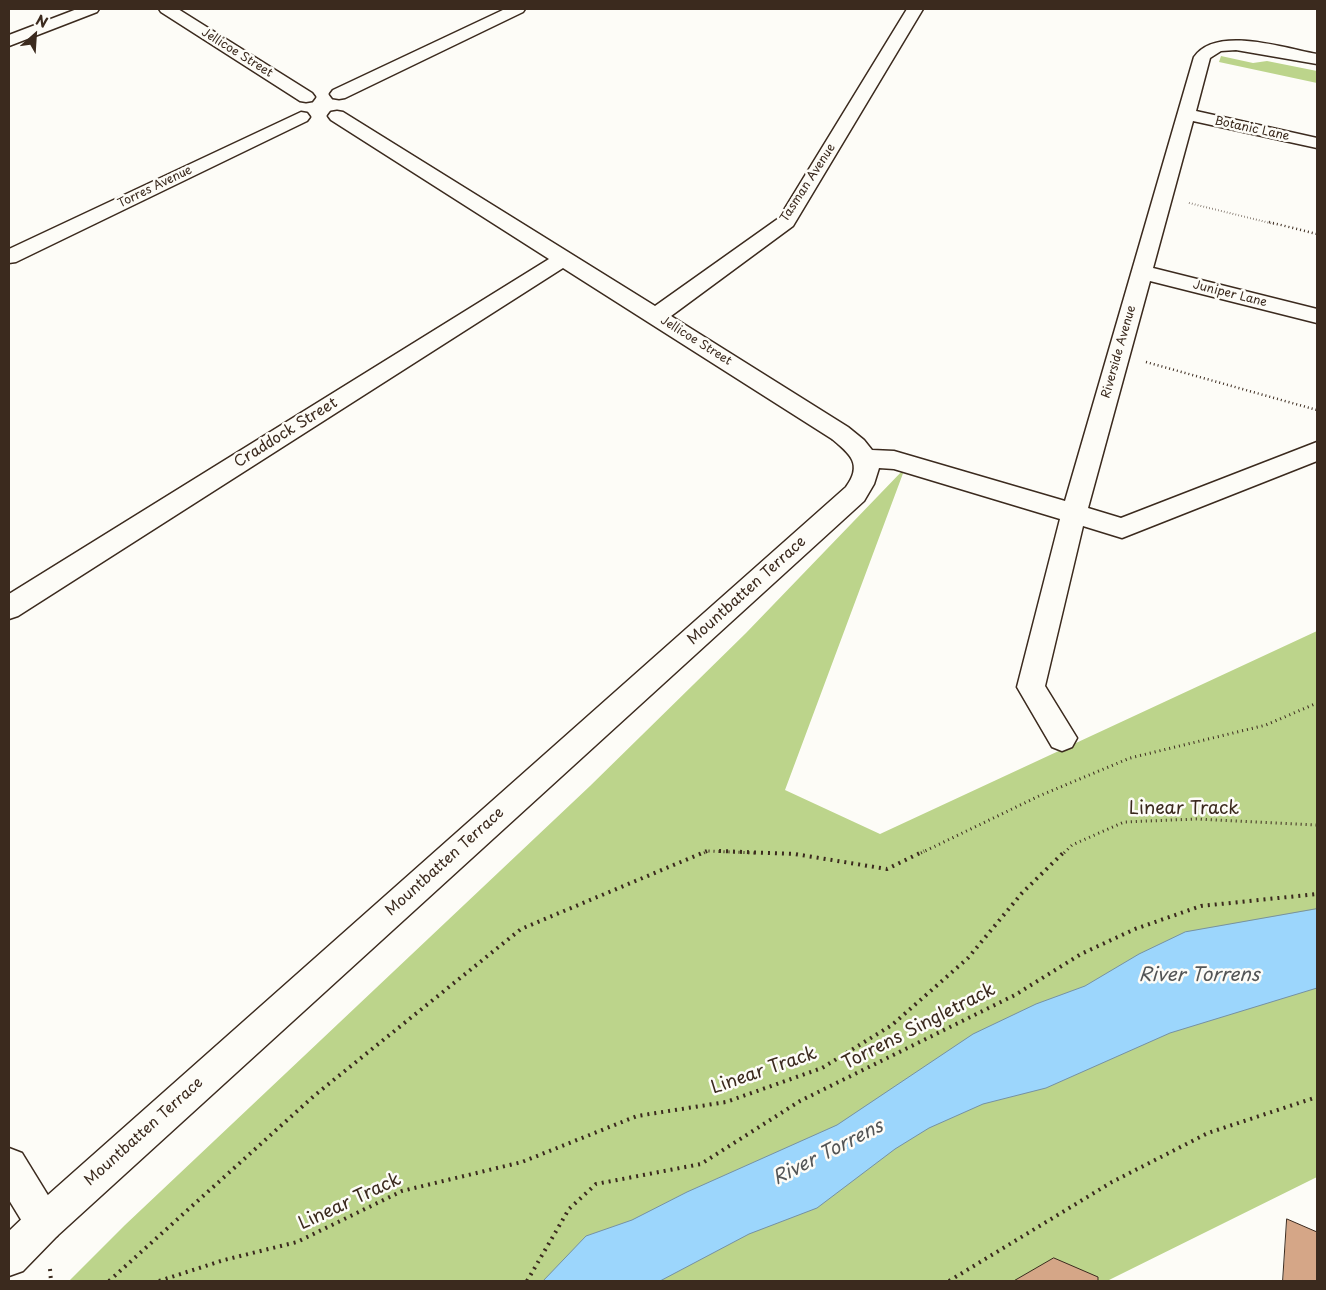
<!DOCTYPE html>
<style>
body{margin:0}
#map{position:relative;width:1326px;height:1290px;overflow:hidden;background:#fdfcf7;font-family:"Playpen Sans",sans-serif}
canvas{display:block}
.frame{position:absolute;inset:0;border:10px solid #3b2a1e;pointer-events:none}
.north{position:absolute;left:10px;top:10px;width:50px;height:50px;-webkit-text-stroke:4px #fdfcf7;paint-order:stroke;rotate:26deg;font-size:14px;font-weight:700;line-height:20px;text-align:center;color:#3b2a1e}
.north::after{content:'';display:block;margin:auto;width:18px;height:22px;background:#3b2a1e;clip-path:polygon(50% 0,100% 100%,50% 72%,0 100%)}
</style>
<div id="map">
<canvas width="1326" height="1290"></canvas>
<div class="frame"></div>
<div class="north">N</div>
</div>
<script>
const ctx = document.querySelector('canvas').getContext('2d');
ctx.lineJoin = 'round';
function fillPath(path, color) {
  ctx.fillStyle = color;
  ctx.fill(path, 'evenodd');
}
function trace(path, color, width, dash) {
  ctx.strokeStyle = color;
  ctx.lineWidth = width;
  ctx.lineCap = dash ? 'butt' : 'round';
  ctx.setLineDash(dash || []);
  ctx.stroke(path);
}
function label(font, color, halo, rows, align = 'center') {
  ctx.font = font + ' "Playpen Sans",sans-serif';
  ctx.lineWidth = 5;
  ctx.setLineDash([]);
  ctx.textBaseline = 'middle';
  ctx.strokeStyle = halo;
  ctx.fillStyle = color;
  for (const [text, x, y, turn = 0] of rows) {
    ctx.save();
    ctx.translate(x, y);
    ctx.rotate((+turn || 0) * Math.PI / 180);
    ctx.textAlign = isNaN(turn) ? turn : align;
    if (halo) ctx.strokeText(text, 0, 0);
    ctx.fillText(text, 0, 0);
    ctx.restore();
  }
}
fillPath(new Path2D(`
 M1221,56L1253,63L1267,61L1317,71V83L1219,62Z
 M905,468L785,790L880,834L1317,631V1177L1107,1281H69L125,1225L590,786L746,633Z`), '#bcd48b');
const water = new Path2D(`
 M1317,909V988L1170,1033L1046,1088L983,1104L929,1128L895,1149L817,1208L749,1234L660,1281H543L586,1236L632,1220L687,1192L837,1125L973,1034L1036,1004L1085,986L1139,954L1185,932Z`);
fillPath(water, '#9cd6fc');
trace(water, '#7591a3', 1);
const building = new Path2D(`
 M1287,1219L1317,1232V1281H1283Z
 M1054,1258L1098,1277V1281H1014Z`);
fillPath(building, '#d5a687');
trace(building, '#3b2a1e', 1);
const street = new Path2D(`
 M77,9H99L97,12L9,46V35Z
 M159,9H178L312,93L315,97L312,101L306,102L300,101L161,12Z
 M505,9H525L523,12L345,98L339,99L333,98L330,94L333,90Z
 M907,9H923L793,226L671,316L848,427L864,440L872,450L894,451L1065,501L1194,57C1216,25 1284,48 1317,54V64L1236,50L1221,51L1210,58L1196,111L1317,138V148L1193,121L1153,268L1317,309V323L1150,281L1088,508L1121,518L1317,442V461L1122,538L1083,526L1045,686L1077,738L1072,747L1062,751L1052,747L1017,687L1060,519L894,469L879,468L874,484L864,501L57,1236L23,1271L9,1276V1231L31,1210L846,487C863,464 850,454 832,439L563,268L18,616L9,619V594L549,259L331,120L328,116L331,112L337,111L343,112L655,306L779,218Z
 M301,112L307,113L310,117L307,121L16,262L9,263V249Z`);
const secondary = new Path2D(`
 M9,1148L22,1153L57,1210L63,1223L57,1236L44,1242L31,1236L9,1200Z`);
trace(street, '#3b2a1e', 3);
trace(secondary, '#3b2a1e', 3);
trace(new Path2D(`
 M1189,203L1274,224`), '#3b2a1e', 2, [0.5, 2.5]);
trace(new Path2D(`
 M1269,222L1317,234
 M1146,362L1317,410`), '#3b2a1e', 2.5, [1, 3]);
trace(new Path2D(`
 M704,853L708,851L755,853
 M921,853L1039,796L1130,758L1266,725L1317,703
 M1064,853L1072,845L1124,822L1196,819L1317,825`), '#3b2a1e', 3, [1, 4]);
trace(new Path2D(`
 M719,851L795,854L887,869L924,851
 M50,1269L51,1281
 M109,1281L315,1095L521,929L707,851
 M159,1281L224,1260L297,1242L402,1191L522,1162L637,1116L726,1102L822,1068L892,1025L968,958L1022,893L1065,851
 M527,1281L569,1209L596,1184L701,1164L800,1101L1015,995L1081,954L1135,929L1201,906L1317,894
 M949,1281L1112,1182L1208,1133L1317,1097`), '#3b2a1e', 4, [2, 5]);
fillPath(street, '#fdfcf7');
fillPath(secondary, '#fdfcf7');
label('12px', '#3b2a1e', '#fdfcf7', [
 ["Jellicoe Street",237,53,32],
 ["Botanic Lane",1252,129,12],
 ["Tasman Avenue",808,183,-57],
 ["Torres Avenue",155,187,-26],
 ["Juniper Lane",1230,294,14],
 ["Jellicoe Street",696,341,32],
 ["Riverside Avenue",1119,352,-74]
]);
label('15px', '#3b2a1e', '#fdfcf7', [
 ["Craddock Street",286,433,-32],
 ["Mountbatten Terrace",747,591,-42],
 ["Mountbatten Terrace",445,862,-42],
 ["Mountbatten Terrace",144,1132,-42]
]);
label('18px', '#3b2a1e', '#fdfcf7', [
 ["Linear Track",1184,809],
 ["Torrens Singletrack",919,1027,-27],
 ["Linear Track",764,1071,-19],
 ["Linear Track",350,1202,-25]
]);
label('italic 19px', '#535556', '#fdfcf7', [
 ["River Torrens",1199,976],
 ["River Torrens",828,1153,-27]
]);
</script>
